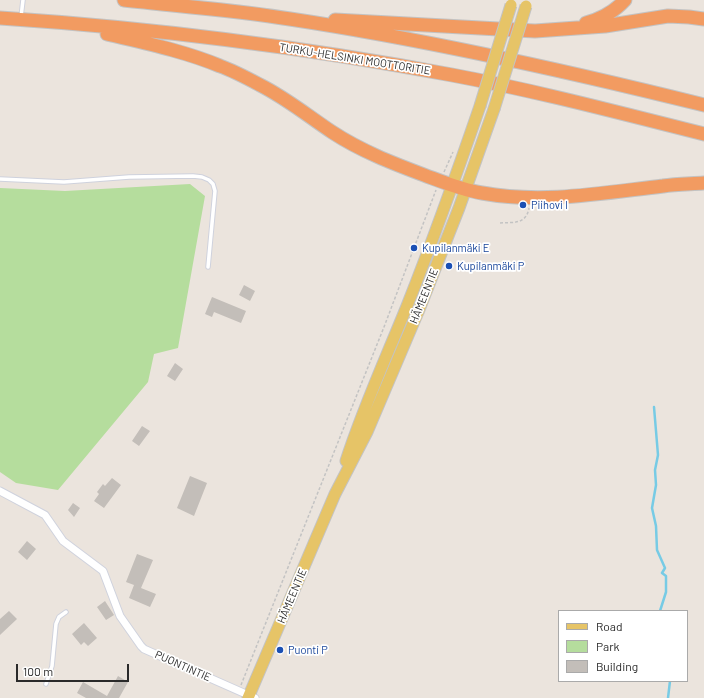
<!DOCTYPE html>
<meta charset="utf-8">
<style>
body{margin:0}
#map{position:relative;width:704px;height:698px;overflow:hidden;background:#ebe4dd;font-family:Barlow,sans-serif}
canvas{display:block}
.legend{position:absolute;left:558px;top:610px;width:130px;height:72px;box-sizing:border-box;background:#fff;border:1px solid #aaa;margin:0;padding:5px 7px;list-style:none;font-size:12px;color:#2a2a2a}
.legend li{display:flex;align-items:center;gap:8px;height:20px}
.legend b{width:20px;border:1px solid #aaa}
.scale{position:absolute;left:16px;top:664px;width:113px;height:18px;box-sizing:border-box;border:2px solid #2a2a2a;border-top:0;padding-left:5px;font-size:12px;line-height:14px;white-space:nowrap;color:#2a2a2a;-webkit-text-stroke:3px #fff;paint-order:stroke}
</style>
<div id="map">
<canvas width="704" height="698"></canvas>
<ul class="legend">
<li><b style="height:5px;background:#e6c467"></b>Road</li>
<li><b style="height:11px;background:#b5dd9d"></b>Park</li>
<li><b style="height:11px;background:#c3beb9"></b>Building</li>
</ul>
<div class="scale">100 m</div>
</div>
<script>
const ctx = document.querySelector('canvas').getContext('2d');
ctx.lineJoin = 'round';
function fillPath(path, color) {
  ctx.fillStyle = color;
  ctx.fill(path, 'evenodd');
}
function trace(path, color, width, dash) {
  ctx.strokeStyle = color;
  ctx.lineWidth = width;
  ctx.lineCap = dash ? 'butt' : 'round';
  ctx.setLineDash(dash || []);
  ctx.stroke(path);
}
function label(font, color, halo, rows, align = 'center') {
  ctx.font = font + ' Barlow,sans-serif';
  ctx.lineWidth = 3.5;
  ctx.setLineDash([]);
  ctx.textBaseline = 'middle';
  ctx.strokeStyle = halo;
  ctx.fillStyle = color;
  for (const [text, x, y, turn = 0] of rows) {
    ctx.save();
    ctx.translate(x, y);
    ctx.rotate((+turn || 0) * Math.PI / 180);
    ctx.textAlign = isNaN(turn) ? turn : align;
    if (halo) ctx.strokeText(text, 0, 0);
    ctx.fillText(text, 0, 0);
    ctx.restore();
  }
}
fillPath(new Path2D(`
 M190,184L205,196L178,348L154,354L148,382L58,490L16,483L0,472V188L65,191Z`), '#b5dd9d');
trace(new Path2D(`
 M654,407L658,455L655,470L656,485L652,508L656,526L657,550L665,568L662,573L666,576V592L660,611
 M668,698L670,681`), '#77cbe5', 2.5);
fillPath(new Path2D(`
 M244,285L255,291L250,301L239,295Z
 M212,297L246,311L241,323L214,312L212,317L205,314Z
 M175,363L183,369L175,381L167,376Z
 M142,426L150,431L139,446L132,441Z
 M190,476L207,483L194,516L177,508Z
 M112,478L121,485L104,508L94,501L99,494L97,492L103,484L105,486Z
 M73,503L80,508L74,517L68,510Z
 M27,541L36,549L27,560L18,552Z
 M137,554L153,560L141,588L156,594L150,607L129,598L134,585L126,582Z
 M105,601L114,615L106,620L97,607Z
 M9,611L17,619L0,635V619Z
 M84,623L97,638L88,646L84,642L81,645L72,634Z
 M118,676L128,682L119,698H86L77,693L83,682L107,696Z`), '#c3beb9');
const service = new Path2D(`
 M21,17L23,0
 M0,179L64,182L129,177L193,176L202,177L209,180L213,184L215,191L208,267
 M46,684L52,666L56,624L59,617L66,612`);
const minor = new Path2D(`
 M0,491L45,515L63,541L103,571L120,616L141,646L144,649L255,698`);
const primary = new Path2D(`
 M346,461C363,408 386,358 407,306C433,240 457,173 480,106
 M248,698L335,494L367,432L418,312L459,208L494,109`);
const motorway = new Path2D(`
 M124,0C179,6 235,10 290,19C429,40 567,71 704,105
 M0,18C152,28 303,47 452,75C537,91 620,113 704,134
 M335,20L535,31L605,26L668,16L689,17L704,19
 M586,23C601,19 615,11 625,0
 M107,34C145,43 184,51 220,66C234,71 247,78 260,85C286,98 308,116 332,132C361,151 392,163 424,175C443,182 462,190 482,193C543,204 602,193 663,186C676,184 690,184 704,183`);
trace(service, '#cfd2dd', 5.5);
trace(minor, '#cfd2dd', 9);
trace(primary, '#c3c3c3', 13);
trace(motorway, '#c3c3c3', 15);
trace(new Path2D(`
 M444,172L453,152
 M500,223C513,222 526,225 529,208
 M241,685L384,327L436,190`), '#c3c3c3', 1.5, [3, 2]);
trace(service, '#fff', 3.5);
trace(minor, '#fff', 7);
trace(primary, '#e6c467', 11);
trace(motorway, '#f29b61', 13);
const primaryBridge = new Path2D(`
 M480,106L511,5
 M494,109L526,6`);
trace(primaryBridge, '#c3c3c3', 13, []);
trace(primaryBridge, '#e6c467', 11);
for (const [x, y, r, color] of [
 [523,205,4,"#1a4fb4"],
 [414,248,4,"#1a4fb4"],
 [449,266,4,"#1a4fb4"],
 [280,650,4,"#1a4fb4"]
]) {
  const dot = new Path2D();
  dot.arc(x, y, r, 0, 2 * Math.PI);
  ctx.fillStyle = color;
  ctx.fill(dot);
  trace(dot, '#fff', 1.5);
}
label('11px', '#2a2a2a', '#fff', [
 ["TURKU-HELSINKI MOOTTORITIE",355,59,9],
 ["HÄMEENTIE",424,296,-68],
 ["HÄMEENTIE",292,596,-67],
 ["PUONTINTIE",183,666,24]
]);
label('11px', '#164399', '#fff', [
 ["Piihovi I",531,205],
 ["Kupilanmäki E",422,248],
 ["Kupilanmäki P",457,266],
 ["Puonti P",288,650]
], 'left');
</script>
